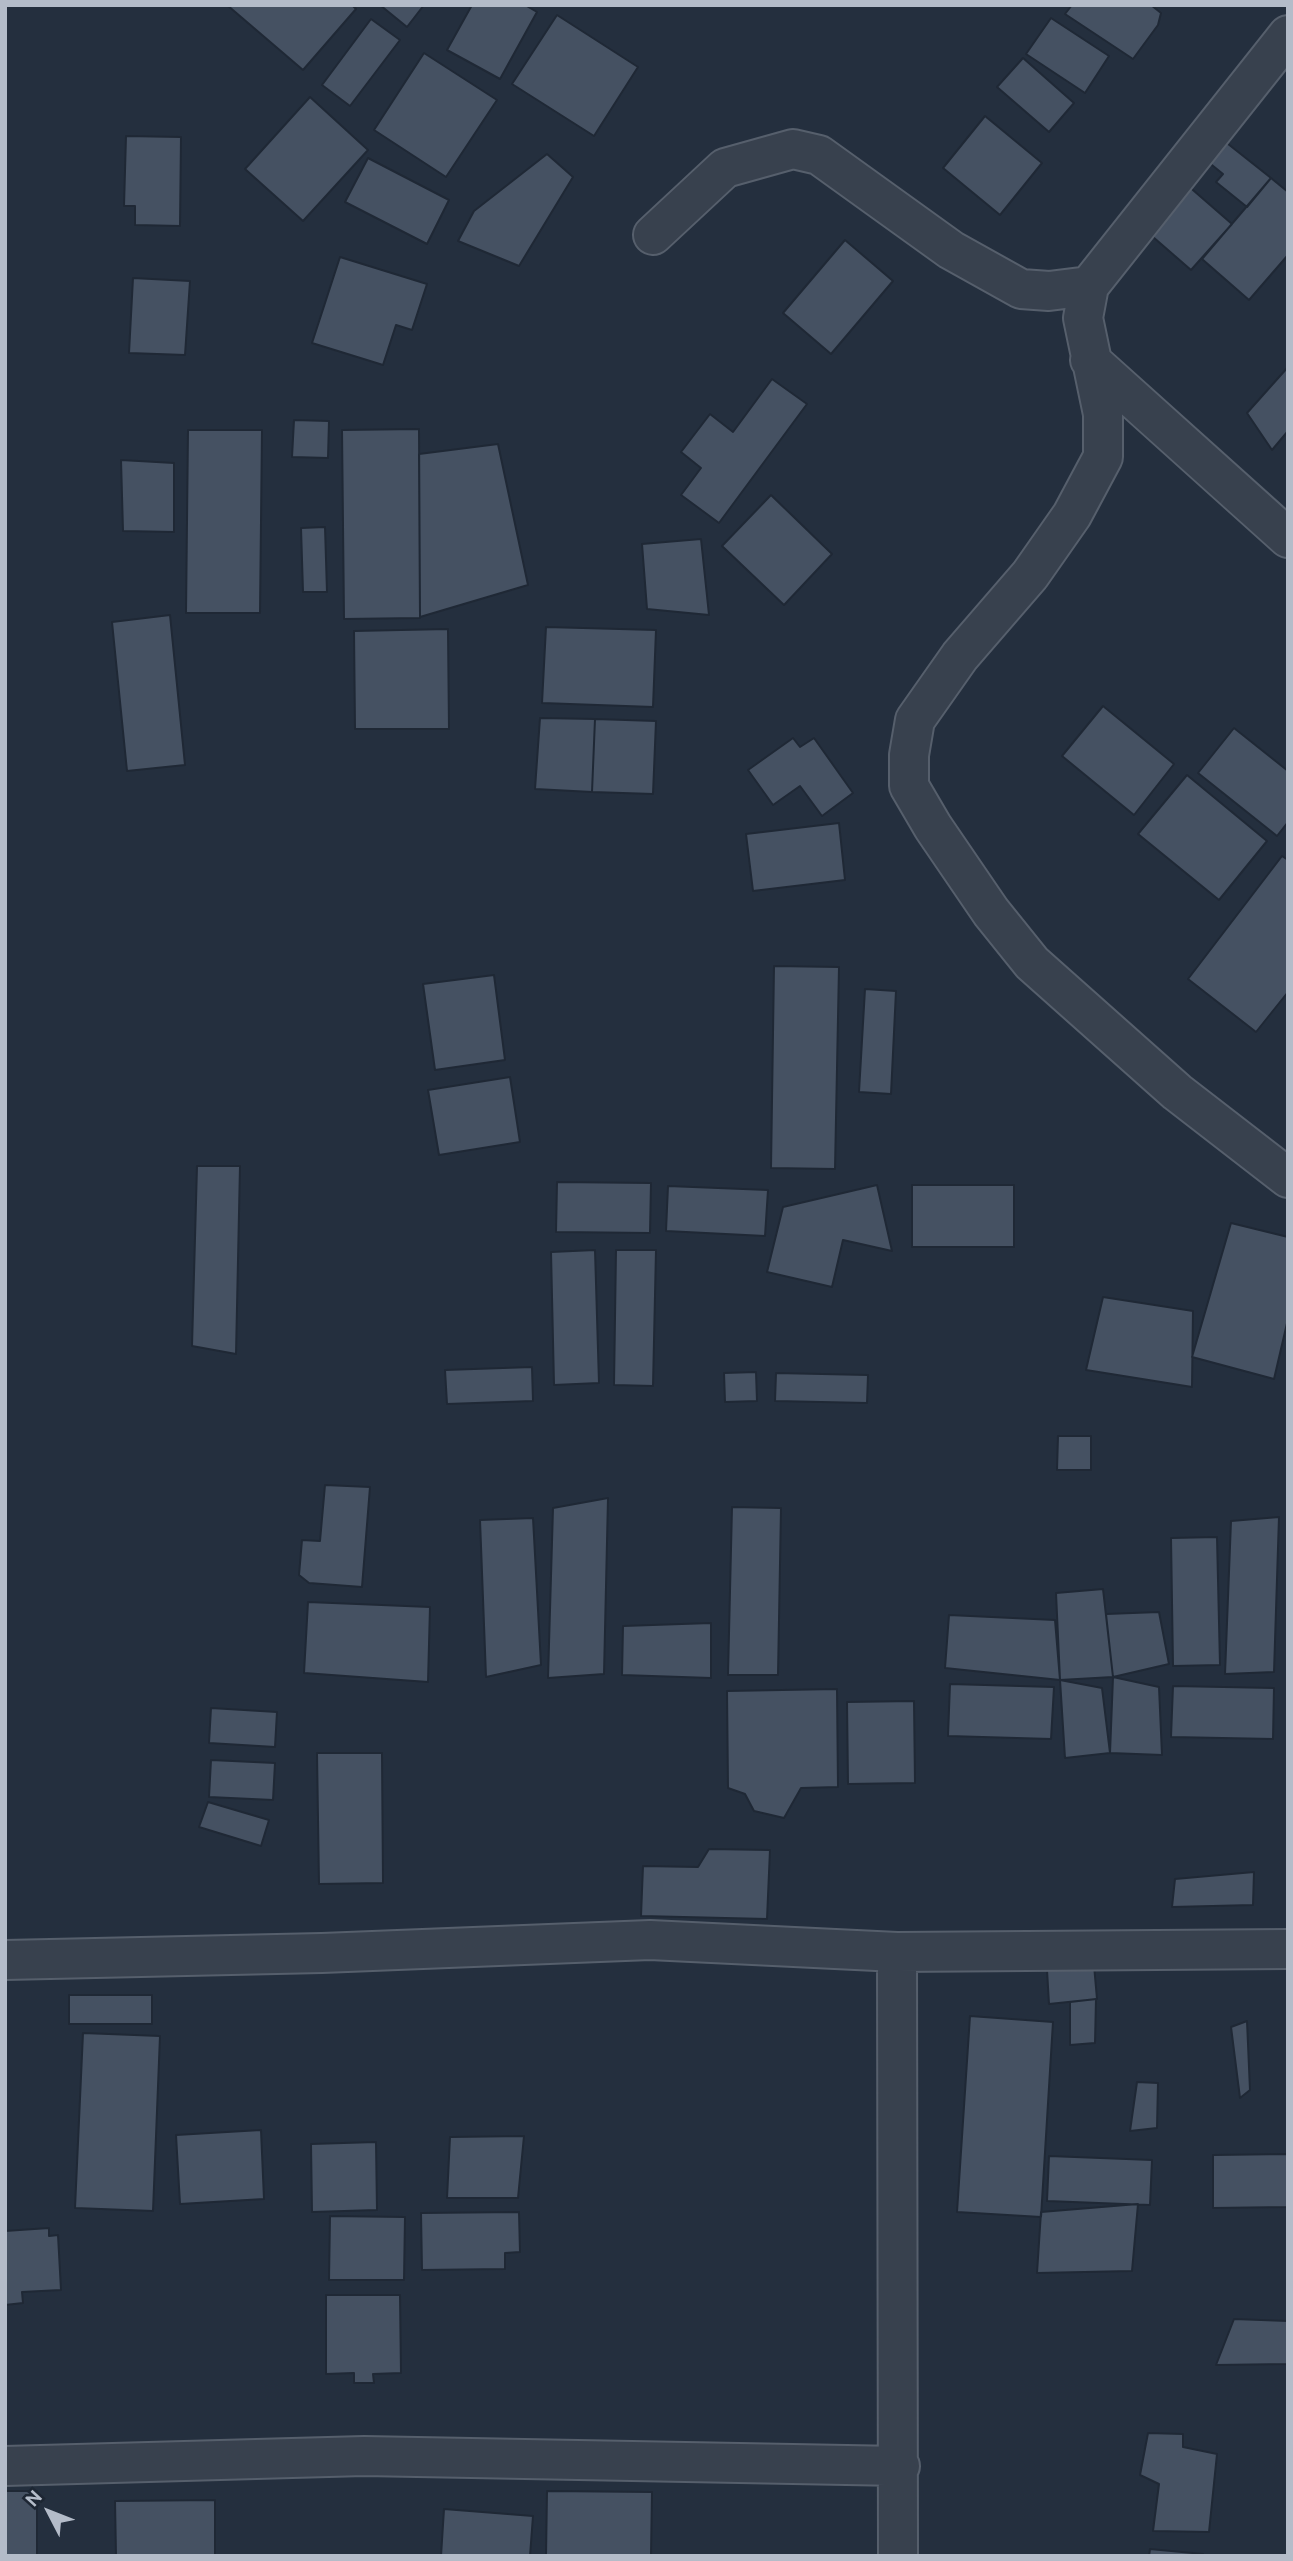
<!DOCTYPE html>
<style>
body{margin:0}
#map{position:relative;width:1293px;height:2561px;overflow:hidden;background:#242f3e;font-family:Ubuntu,sans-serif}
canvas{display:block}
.frame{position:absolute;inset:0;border:7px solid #b4bcc9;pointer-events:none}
.north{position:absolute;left:14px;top:2477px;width:70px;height:70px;-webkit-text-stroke:5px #1d2633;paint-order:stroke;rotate:312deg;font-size:19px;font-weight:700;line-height:28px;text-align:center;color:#b4bcc9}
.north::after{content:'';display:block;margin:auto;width:24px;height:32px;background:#b4bcc9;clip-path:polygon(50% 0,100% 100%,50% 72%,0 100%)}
</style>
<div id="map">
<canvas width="1293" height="2561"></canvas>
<div class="frame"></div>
<div class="north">N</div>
</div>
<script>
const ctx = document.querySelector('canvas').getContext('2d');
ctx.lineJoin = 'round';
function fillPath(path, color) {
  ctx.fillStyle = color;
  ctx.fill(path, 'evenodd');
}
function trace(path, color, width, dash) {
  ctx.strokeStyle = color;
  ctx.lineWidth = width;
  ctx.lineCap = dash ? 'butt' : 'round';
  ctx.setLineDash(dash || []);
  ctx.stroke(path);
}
const building = new Path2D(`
 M227,5H352L356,9L303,70Z
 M380,5H424L407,27Z
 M472,5H525L537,12L500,79L447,50Z
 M1072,5H1151L1161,13L1158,25L1133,59L1065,14Z
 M557,15L638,67L594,136L512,84Z
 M1051,18L1109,56L1085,93L1026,54Z
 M371,19L400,40L350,106L322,85Z
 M424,53L497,100L446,177L374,130Z
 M1023,58L1074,103L1049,132L997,87Z
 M310,97L368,150L303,221L245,169Z
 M985,116L1042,163L1000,215L943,168Z
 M126,136L181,137L180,226L135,225V206H124Z
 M1218,136L1271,178L1247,207L1216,182L1223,174L1202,157Z
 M547,154L573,177L519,266L458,241L474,211Z
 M368,158L449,200L427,244L345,202Z
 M1271,178L1288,192V255L1249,300L1202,259Z
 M1186,184L1232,224L1191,270L1145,230Z
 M845,240L893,281L831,354L783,313Z
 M340,257L427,284L412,330L396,325L383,365L312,343Z
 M133,278L190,281L185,355L129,353Z
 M1288,367V431L1272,450L1247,413Z
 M772,379L807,404L719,523L681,495L701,468L681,452L710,414L733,432Z
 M294,420L329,421L328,458L292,457Z
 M419,429L420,618L344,619L342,430Z
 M188,430H262L260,613H186Z
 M498,444L528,585L420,617L419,454Z
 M121,460L174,463V532L123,531Z
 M771,495L832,554L784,605L722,546Z
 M325,527L327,592H303L301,528Z
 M701,539L709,615L647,609L642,544Z
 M170,615L185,765L127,771L112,622Z
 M546,627L656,630L653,707L542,703Z
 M448,629L449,729H355L354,631Z
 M1103,706L1174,764L1134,815L1062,756Z
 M540,718L595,719L592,792L535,789Z
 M595,719L656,721L653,794L592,792Z
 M1234,728L1288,771V822L1277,836L1198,773Z
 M793,738L800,747L814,738L853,793L822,816L800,786L773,805L748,770Z
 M1187,775L1267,841L1219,900L1138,834Z
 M839,823L845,880L753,891L746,834Z
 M1282,856L1288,860V992L1256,1032L1188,979Z
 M774,966L839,967L835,1169L771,1168Z
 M494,975L505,1060L435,1070L423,984Z
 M865,989L896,991L891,1094L859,1092Z
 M510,1077L520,1142L439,1155L428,1090Z
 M197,1166H240L236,1354L192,1346Z
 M557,1182L651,1183L650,1233L556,1232Z
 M877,1185L892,1251L843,1240L832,1287L767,1272L783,1207Z
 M912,1185H1014V1247H912Z
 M668,1186L768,1190L765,1236L666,1231Z
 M1231,1223L1288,1237V1319L1274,1379L1192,1357Z
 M595,1250L599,1383L554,1385L551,1252Z
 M616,1250H656L653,1386L614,1385Z
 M1103,1297L1193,1311L1192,1387L1086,1370Z
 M532,1367L533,1401L447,1404L445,1370Z
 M756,1372L757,1401L725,1402L724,1373Z
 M776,1373L868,1375L867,1403L775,1401Z
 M1058,1436H1091V1470H1057Z
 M325,1485L370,1487L362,1587L309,1583L299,1575L302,1540L320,1541Z
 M608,1498L604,1674L548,1678L553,1508Z
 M732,1507L781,1508L778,1675H728Z
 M1279,1517L1274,1672L1225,1674L1231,1521Z
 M533,1518L541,1665L486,1677L480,1520Z
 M1217,1537L1220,1665L1173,1666L1171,1538Z
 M1103,1589L1113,1677L1060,1680L1056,1593Z
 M308,1602L430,1607L428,1682L304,1673Z
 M1159,1612L1169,1664L1113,1677L1106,1614Z
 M949,1615L1055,1620L1060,1680L945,1668Z
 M711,1623V1678L622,1675L623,1626Z
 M1113,1677L1159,1687L1162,1755L1110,1753Z
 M1060,1680L1102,1688L1110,1753L1065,1758Z
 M950,1684L1054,1687L1051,1739L948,1736Z
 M1173,1686L1274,1688L1273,1739L1171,1737Z
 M837,1689L838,1787L801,1788L784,1818L754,1811L745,1794L728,1788L727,1691Z
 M914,1701L915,1783L848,1784L847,1702Z
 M211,1708L277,1712L275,1747L209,1743Z
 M317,1753H382L383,1883L319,1884Z
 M211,1760L275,1763L273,1800L209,1797Z
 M208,1802L269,1820L261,1846L199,1827Z
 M709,1849L770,1850L767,1919L641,1916L643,1866L698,1867Z
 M1254,1872L1253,1905L1172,1907L1175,1879Z
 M1094,1965L1097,1999L1049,2004L1047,1970Z
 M69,1995H152V2024H69Z
 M1096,1999L1095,2043L1070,2045V2002Z
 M970,2016L1053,2022L1041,2217L957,2212Z
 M1247,2021L1250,2090L1240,2098L1231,2027Z
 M83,2033L160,2036L153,2211L75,2208Z
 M1137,2082L1158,2083L1157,2128L1130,2131Z
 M261,2130L264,2199L180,2204L176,2135Z
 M524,2136L518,2198H447L450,2137Z
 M376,2142L377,2210L312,2212L311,2144Z
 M1288,2154V2207L1213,2208V2155Z
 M1049,2156L1152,2160L1150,2205L1047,2201Z
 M1138,2204L1132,2271L1037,2273L1041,2212Z
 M519,2212L520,2252L505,2253V2269L422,2270L421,2213Z
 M330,2216L405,2217L404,2280H329Z
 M49,2228V2236L58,2235L61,2290L22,2292L23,2303L5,2305V2231Z
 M326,2295H400L401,2373L373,2374L374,2383H354V2373L326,2374Z
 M1234,2319L1288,2321V2364L1216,2365Z
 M1148,2433L1183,2434V2447L1217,2454L1209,2532L1153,2531L1159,2484L1140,2475Z
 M5,2491H37V2556H5Z
 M547,2491L652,2492L651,2556H546Z
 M215,2500V2556H116L115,2501Z
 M444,2509L533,2516L530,2556H441Z
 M1150,2549L1203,2554V2556H1149Z`);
fillPath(building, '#455162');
trace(building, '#1f2835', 2);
const street = new Path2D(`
 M1288,35L1089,286L1083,318L1103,414V457L1072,515L1030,575L960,656L915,720L909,755V786L933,827L991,912L1032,963L1177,1092L1288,1178
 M653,235L725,168L793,149L819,155L951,250L1021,289L1049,291L1089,286
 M1090,360L1288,538
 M897,1952L898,2556
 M5,1960L322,1953L650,1940L897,1952L1288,1949
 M5,2466L364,2456L900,2466`);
trace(street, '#565f6c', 42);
trace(street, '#38414e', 38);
</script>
